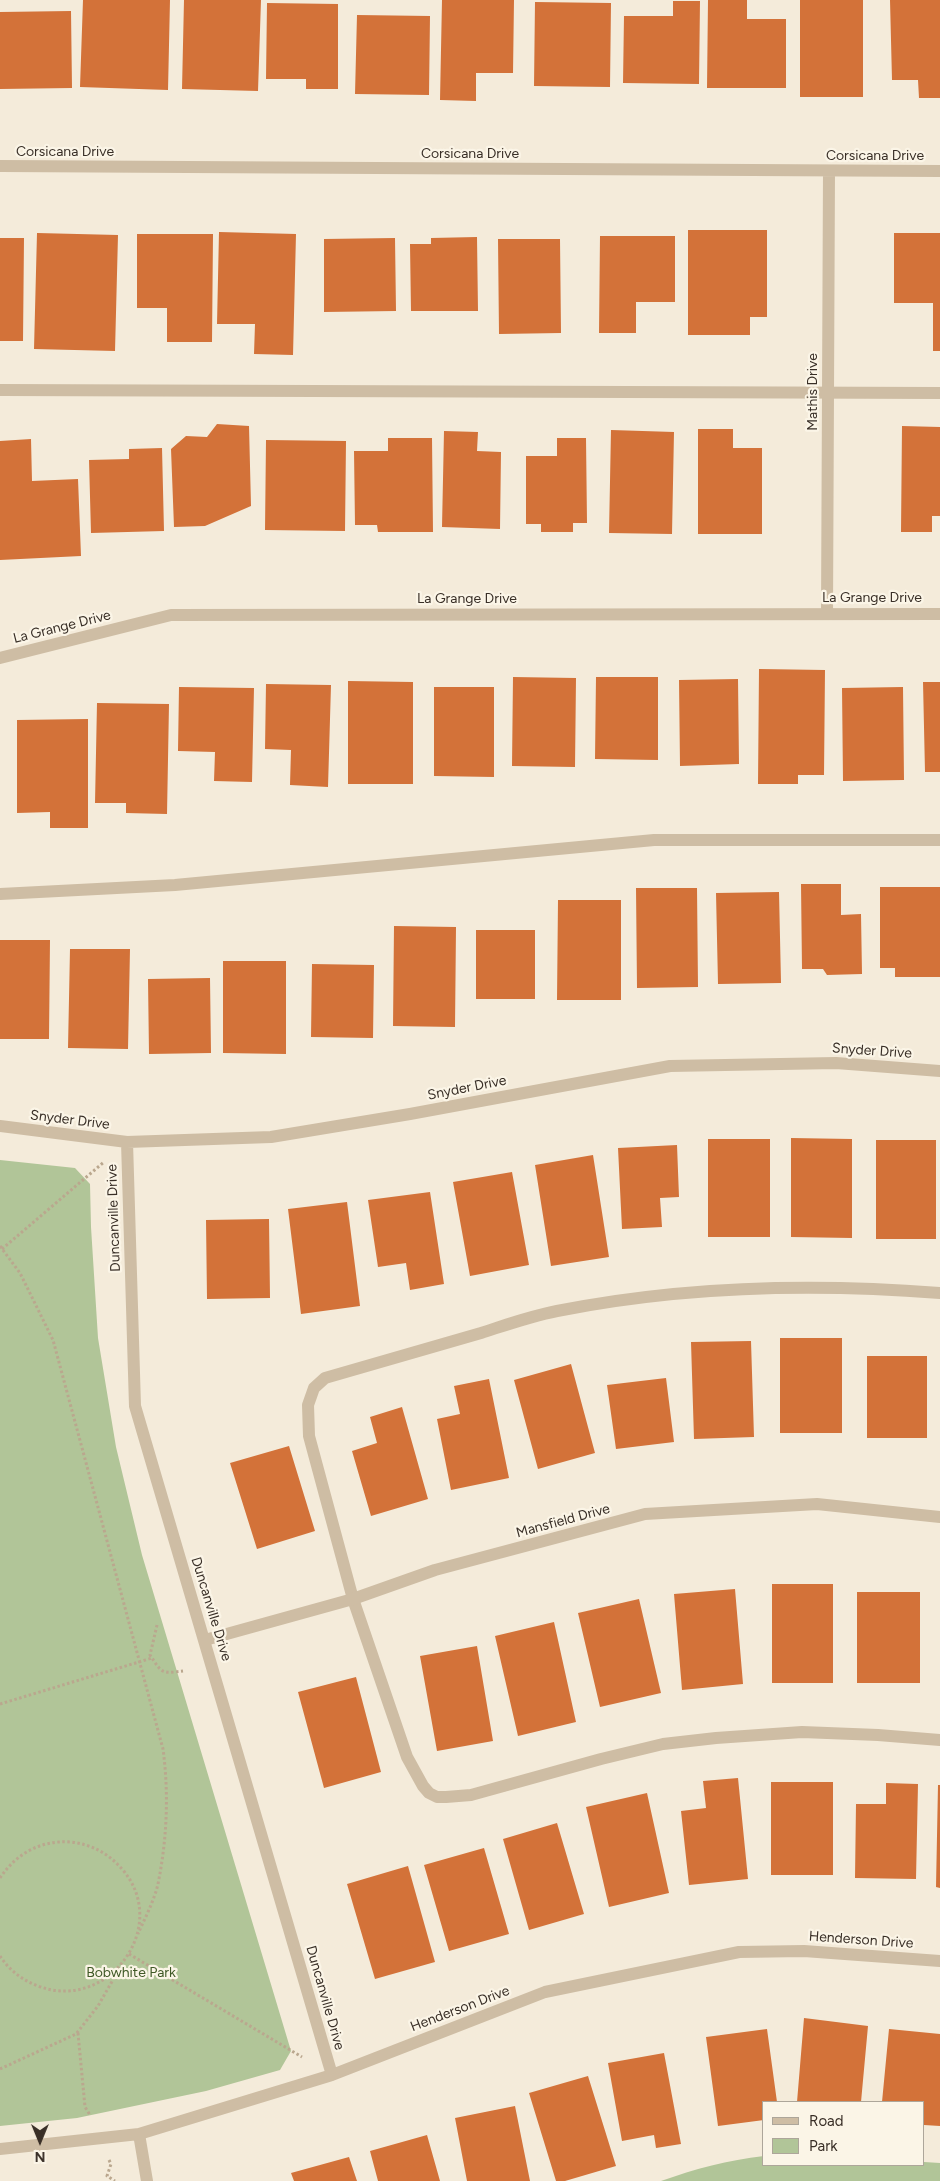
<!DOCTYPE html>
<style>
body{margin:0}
#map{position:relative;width:940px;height:2181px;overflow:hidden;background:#f4ebda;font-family:Figtree,sans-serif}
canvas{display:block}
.legend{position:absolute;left:762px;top:2101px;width:162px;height:65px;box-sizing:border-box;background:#fbf5e7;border:1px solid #ada69a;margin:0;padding:6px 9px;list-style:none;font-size:15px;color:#392f27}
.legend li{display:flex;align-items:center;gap:10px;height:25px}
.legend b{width:25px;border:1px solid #ada69a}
.north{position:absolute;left:15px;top:2116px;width:50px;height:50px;-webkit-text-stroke:4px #fbf5e7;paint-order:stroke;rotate:180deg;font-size:14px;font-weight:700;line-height:20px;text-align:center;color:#392f27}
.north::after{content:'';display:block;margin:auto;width:18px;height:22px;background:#392f27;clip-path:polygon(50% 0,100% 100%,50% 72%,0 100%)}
</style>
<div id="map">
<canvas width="940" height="2181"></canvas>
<ul class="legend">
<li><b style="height:6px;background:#cebda4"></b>Road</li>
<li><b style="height:14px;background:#b1c598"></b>Park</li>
</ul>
<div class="north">N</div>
</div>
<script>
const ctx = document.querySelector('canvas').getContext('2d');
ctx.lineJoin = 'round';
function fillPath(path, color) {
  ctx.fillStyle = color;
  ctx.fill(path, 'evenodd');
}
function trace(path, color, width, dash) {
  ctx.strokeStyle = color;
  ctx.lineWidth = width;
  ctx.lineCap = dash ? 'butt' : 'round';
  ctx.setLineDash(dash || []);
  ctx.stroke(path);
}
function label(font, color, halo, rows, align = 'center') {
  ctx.font = font + ' Figtree,sans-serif';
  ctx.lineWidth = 4.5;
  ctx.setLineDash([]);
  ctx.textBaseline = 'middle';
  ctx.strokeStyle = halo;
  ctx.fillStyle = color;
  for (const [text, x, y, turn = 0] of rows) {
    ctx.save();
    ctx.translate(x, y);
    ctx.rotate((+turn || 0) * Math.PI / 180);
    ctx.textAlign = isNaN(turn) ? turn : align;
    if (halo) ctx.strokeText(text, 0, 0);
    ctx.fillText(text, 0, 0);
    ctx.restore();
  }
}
fillPath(new Path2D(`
 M0,1160L75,1168L90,1184L91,1227L98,1338L116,1447L142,1555L291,2051L280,2070L206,2091L77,2118L0,2126Z
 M764,2156V2165H924V2162L940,2163V2181H661C695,2169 728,2160 764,2156Z`), '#b1c598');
fillPath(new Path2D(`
 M83,0H170L168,90L80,87Z
 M184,0H261L258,91L182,89Z
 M442,0H514L513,73H476V101L440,100Z
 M708,0H747V19H786V88H707Z
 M800,0H863V97H800Z
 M890,0H940V98H919L918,80H892Z
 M673,1H700L699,84L623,83L624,16H673Z
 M535,2L611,3L610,87L534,86Z
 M267,3L338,4V89H306V79H266Z
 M71,11L72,88L0,89V12Z
 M357,15L430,16L429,95L355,94Z
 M688,230H767V317H750V335H688Z
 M219,232L296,234L293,355L254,354L255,324H217Z
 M37,233L118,235L115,351L34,349Z
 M894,233H940V351H933V303H894Z
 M137,234H213L212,342H167V308H137Z
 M600,236H675V302H636V333H599Z
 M477,237L478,311H411L410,244H431V238Z
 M0,238H24L23,341H0Z
 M395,238L396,311L324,312V239Z
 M498,239H560L561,333L499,334Z
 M217,424L249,426L251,506L205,526L174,527L171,449L186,436L207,437Z
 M902,426L940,427V516H932V532H901Z
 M698,429H733V448H762V534H698Z
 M611,430L674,432L672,534L609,533Z
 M444,431L478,432L477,451L501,452L500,529L442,527Z
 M388,438H432L433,532H378L377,525H355L354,451H388Z
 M557,438H586L587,523H573V532H541V524H526V456H557Z
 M31,439L32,481L78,479L81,556L0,560V441Z
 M266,440L346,441L345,531L265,530Z
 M162,448L164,531L91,533L89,460L129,459V449Z
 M759,669L825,670L824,775H798V784H758Z
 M513,677L576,678L575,767L512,766Z
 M596,677H658V760L595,759Z
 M738,679L739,764L680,766L679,680Z
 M348,681L413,682V784H348Z
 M923,682H940V772H925Z
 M266,684L331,685L328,787L290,785L291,750L265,749Z
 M179,687L254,688L252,782L214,781L215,752L178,751Z
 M434,687H494V777L434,776Z
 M903,687L904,780L843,781L842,688Z
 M97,703L169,704L167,814L126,813V803H95Z
 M88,719V828H50V812L17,813V720Z
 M801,884H841V915L861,914L862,974L827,975L823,969H802Z
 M880,887H940V977H895V968H880Z
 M636,888H697L698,987L637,988Z
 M779,892L781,983L718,984L716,893Z
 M558,900H621V1000H557Z
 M394,926L456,927L455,1027L393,1026Z
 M476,930H535V999H476Z
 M0,940H50L49,1039H0Z
 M70,949H130L128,1049L68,1048Z
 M223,961H286V1054L223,1053Z
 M312,964L374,965L373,1038L311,1037Z
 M210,978L211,1053L149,1054L148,979Z
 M791,1138L852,1139V1238L791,1237Z
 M708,1139H770V1237H708Z
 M876,1140H936V1239H876Z
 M677,1145L679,1197L660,1198L662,1227L622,1229L618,1148Z
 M593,1155L609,1257L551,1266L535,1165Z
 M512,1172L529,1265L470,1276L453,1182Z
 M430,1192L444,1284L410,1290L406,1263L378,1267L368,1200Z
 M347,1202L360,1306L301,1314L288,1209Z
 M269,1219L270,1298L207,1299L206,1220Z
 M780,1338H842V1433H780Z
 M751,1341L754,1437L694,1439L691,1342Z
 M867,1356H927V1438H867Z
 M571,1364L595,1453L538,1469L514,1380Z
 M666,1378L674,1442L616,1449L607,1385Z
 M489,1379L509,1478L451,1490L437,1419L460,1414L454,1386Z
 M402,1407L428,1499L371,1516L352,1451L377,1443L370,1417Z
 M289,1446L315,1531L257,1549L230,1463Z
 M772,1584H833V1683H772Z
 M735,1589L743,1684L682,1690L674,1594Z
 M857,1592H920V1683H857Z
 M639,1599L661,1693L600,1707L578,1613Z
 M554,1622L576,1722L518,1736L495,1636Z
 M477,1646L493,1741L437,1751L420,1656Z
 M356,1677L381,1772L324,1788L298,1692Z
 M738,1778L748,1879L689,1885L681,1811L706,1808L703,1781Z
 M771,1782H833V1875H771Z
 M886,1783L918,1784L916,1879L855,1878L856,1804H886Z
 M938,1785H940V1888L936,1887Z
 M647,1793L669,1893L609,1907L586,1807Z
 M557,1823L584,1914L529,1930L503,1839Z
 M484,1848L509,1934L449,1951L424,1865Z
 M408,1866L435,1962L375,1979L347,1884Z
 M804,2018L868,2026L861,2102H797Z
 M767,2029L777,2102H764V2120L718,2126L706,2037Z
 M889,2029L940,2034V2126L924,2125V2102H882Z
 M664,2053L681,2144L656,2148L654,2135L622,2141L608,2063Z
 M588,2076L616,2166L565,2181H556L529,2093Z
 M515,2106L530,2181H467L455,2118Z
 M427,2135L440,2181H378L370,2151Z
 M349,2157L357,2181H294L291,2173Z`), '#d37239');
trace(new Path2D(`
 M0,1246L20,1273L53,1340L163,1749C169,1794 167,1839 158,1884C154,1901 145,1918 138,1934
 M2,1249L104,1162
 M157,1625L150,1655C162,1673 161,1674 183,1671
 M0,1704L152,1658
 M0,1878C16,1854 40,1840 70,1842C91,1844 108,1853 122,1869C172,1926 108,2013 38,1986C22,1980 9,1970 0,1956
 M129,1954L302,2057
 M78,2033L85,2107L90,2115
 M0,2069L76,2034L98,2006L118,1971
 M109,2160L111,2164L107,2176L115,2181`), '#baa78e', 3, [2.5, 2.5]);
trace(new Path2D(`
 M0,390L940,393
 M0,894L175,885L654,840H940
 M940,1293C812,1283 683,1286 557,1311C531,1316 506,1325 481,1333C429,1348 377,1363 325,1378L314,1388L308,1405L309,1436L353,1599L407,1757L423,1786L429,1793L437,1797H446L471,1795L601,1759L663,1744L716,1738L802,1732L878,1735L940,1740`), '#cebda4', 12);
trace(new Path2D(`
 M0,166L940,171
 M827,613L829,172
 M0,658L171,615L940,614
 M0,1126L127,1142L271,1137L410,1114L670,1066L836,1063L940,1071
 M127,1142L135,1406L332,2075
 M205,1640L353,1599L435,1570L645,1514L817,1504L940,1517
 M139,2134L147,2181
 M0,2149L139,2134L332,2075L545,1992L739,1952L804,1951L940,1961`), '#cebda4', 12);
label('14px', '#392f27', '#fbf5e7', [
 ["Corsicana Drive",65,152],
 ["Corsicana Drive",470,154],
 ["Corsicana Drive",875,156],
 ["Mathis Drive",813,392,-90],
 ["La Grange Drive",872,598],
 ["La Grange Drive",467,599],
 ["La Grange Drive",62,627,-14],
 ["Snyder Drive",872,1051,4],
 ["Snyder Drive",467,1088,-11],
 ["Snyder Drive",70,1120,7],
 ["Duncanville Drive",114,1218,-92],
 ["Mansfield Drive",563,1521,-15],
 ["Duncanville Drive",211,1609,73],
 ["Henderson Drive",861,1940,4],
 ["Duncanville Drive",325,1998,74],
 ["Henderson Drive",460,2009,-21]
]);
label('14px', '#415a28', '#fbf5e7', [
 ["Bobwhite Park",131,1973]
]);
</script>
